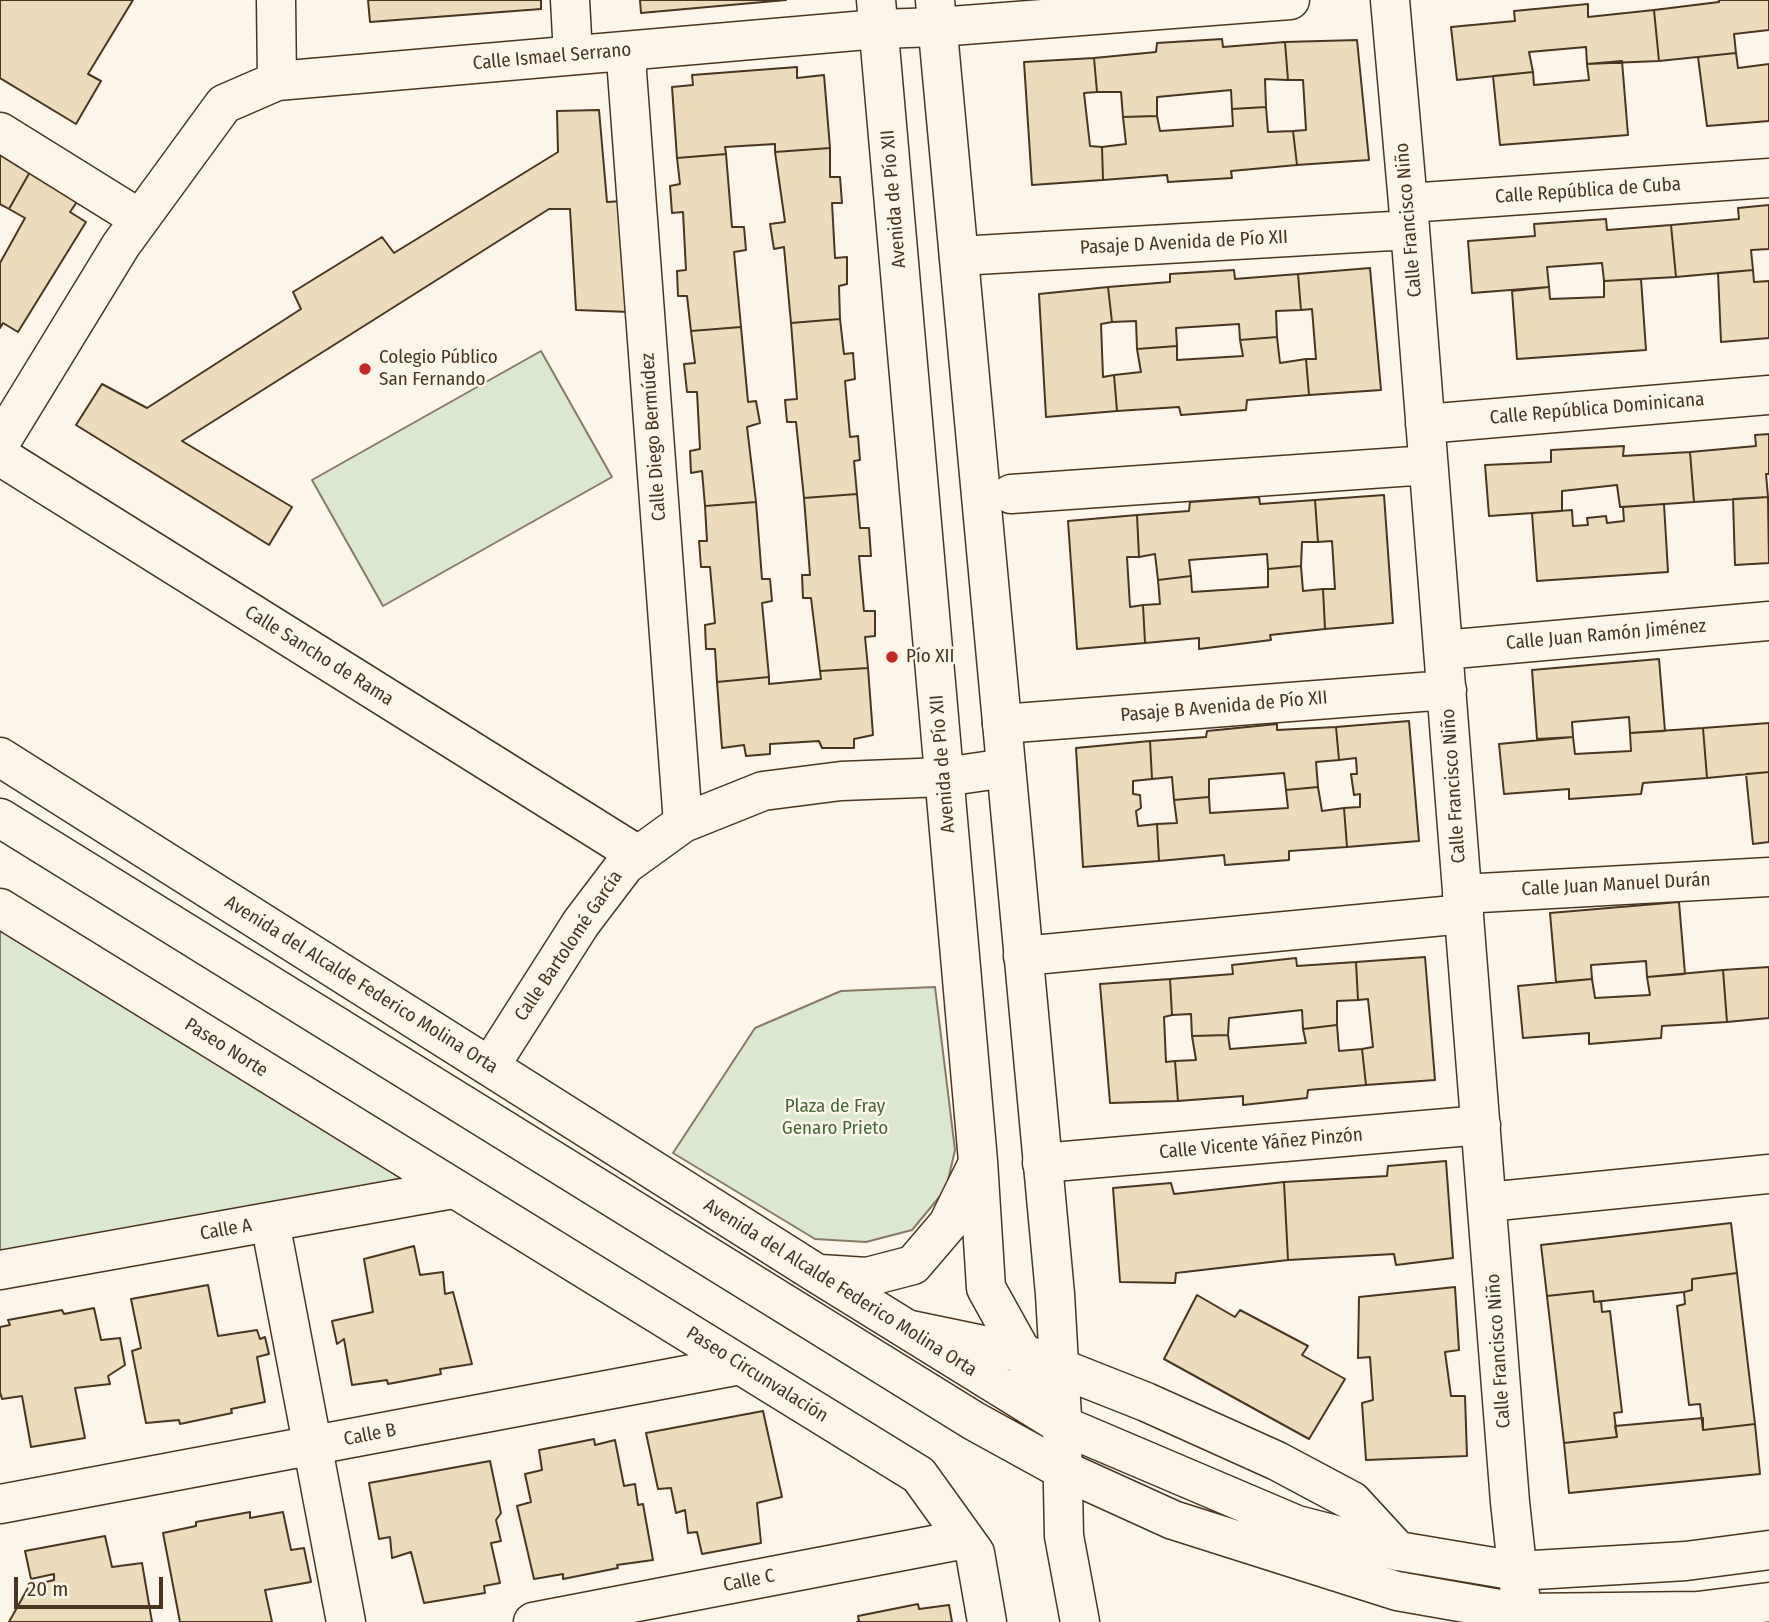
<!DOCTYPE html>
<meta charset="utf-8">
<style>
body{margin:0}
#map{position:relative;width:1769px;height:1622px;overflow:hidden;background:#fbf6e9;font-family:"Fira Sans Condensed",sans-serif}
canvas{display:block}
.scale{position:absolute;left:14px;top:1577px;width:149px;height:32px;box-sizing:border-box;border:4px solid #4a3520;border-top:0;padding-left:9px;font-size:21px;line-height:24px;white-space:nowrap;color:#4a3520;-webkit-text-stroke:5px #fbf6e9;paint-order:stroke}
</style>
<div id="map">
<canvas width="1769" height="1622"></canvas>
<div class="scale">20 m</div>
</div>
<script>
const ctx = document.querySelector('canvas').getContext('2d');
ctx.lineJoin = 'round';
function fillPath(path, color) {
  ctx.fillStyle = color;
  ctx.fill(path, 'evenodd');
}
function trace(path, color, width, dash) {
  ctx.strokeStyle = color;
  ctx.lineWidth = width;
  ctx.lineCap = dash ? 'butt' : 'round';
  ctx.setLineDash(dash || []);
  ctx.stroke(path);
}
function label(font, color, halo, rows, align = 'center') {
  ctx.font = font + ' "Fira Sans Condensed",sans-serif';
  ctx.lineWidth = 5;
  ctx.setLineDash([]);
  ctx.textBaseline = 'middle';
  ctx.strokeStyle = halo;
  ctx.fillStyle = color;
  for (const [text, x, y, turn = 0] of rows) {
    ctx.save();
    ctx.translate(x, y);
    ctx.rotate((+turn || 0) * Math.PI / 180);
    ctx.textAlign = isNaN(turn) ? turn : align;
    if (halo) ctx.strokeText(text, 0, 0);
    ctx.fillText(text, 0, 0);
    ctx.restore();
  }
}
const green = new Path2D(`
 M541,351L612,477L383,606L312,480Z
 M0,924L412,1181L0,1254Z
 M935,987L955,1150L946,1189L912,1230L866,1242L815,1239L673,1153L755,1028L841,991Z`);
fillPath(green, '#dce7d0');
trace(green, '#887966', 2);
const building = new Path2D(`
 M0,0H133L88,74L101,81L76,124L0,78Z
 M368,0H541V9L370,22Z
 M640,0H786L641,13Z
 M1719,0H1769V30L1734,34L1736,53L1659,61L1654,10L1719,2Z
 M1588,4V17L1654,10L1659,61L1587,64L1586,47L1529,52L1533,72L1457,80L1451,27L1515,21L1514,11Z
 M1222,39L1223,47L1285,42L1288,80L1265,79L1266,107L1232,109L1231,90L1157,97V116L1123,117L1121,92H1097L1094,58L1156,52L1157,43Z
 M1357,40L1369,160L1297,165L1293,131L1306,130L1303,80H1288L1285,42Z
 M1736,53L1738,68L1769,64V121L1707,126L1698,57Z
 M1094,58L1097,92L1084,93L1090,146L1102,147L1103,180L1032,185L1024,62Z
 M1622,61L1628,135L1500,145L1493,76L1533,72L1534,85L1589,80L1587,64Z
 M797,67V78L824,75L830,148L775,152V144L725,147L726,154L677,158L672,87L693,85L692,75Z
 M1266,107L1268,132L1293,131L1297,165L1231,171L1232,178L1168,182L1167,175L1103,180L1102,147L1126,144L1123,117L1157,116L1160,131L1233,126L1232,109Z
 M599,110L607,202L622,201L630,312L576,310L570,209H549L182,441L292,507L269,545L76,425L102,384L147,408L301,309L293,292L382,237L394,253L558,152L557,111Z
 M0,141L35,163L9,209L0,204Z
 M830,148V177H840L842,203H832L835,258L847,257V284L839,286L840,319L791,323L784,247L774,249L770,224L785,222L775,152Z
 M726,154L732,227H744L746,250L734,252L741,327L691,331L687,296H678L677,271L686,270L683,212L672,213L670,186L680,184L677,158Z
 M35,163L83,193L70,212L86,222L18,332L3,323L0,328V263L25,218L9,209Z
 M1769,205V249L1751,250L1753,270L1676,277L1671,225L1739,219L1738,208Z
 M1606,219L1607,230L1671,225L1676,277L1604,281L1602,263L1547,267L1549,287L1472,293L1468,241L1535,236L1534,224Z
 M1370,268L1381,390L1309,395L1306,359H1316L1312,309L1301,310L1298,274Z
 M1234,270L1235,279L1298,274L1301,310L1276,311L1277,337L1240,340L1239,324L1176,328L1177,346L1137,349L1136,321L1112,322L1108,287L1170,282V274Z
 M1753,270L1754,282L1769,281V338L1721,342L1718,273Z
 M1641,279L1646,350L1517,359L1512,291L1549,287L1550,299L1604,297V281Z
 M1108,287L1112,322L1101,324L1103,377L1114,375L1117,411L1046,417L1039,294Z
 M840,319L844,354L853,353L855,379L845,381L850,437L858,436L860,460L854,461L857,494L804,498L796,422H787L785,400L797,399L791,323Z
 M741,327L748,402L756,401L760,423L747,427L756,502L705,506L702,471L691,473L690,451L700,449L697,392H687L684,364L695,363L691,331Z
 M1277,337L1280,363L1306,359L1309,395L1247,400L1246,410L1181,415L1179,407L1117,411L1114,375L1141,372L1137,349L1177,346V360L1243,356L1240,340Z
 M1769,434V474H1766L1768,497L1694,502L1690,452L1756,446L1755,435Z
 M1624,446L1623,456L1690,452L1694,502L1620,507L1617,485L1562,491V511L1489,516L1485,465L1551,462V450Z
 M857,494L860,528H869L871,556H859L864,611H875V636L865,637L868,668L820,671L811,598H803L802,575H810L804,498Z
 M1384,495L1393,623L1325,629L1323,589H1335L1332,541L1318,542L1315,500Z
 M1259,497L1260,504L1315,500L1318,542H1302L1301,566L1268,569L1267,554L1189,560L1191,576L1158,580L1155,554L1139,557L1137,515L1189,511L1190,502Z
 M1768,497L1769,563L1735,565L1733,499Z
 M756,502L762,579H770L772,601L762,603L769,677L717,682L715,649H706L705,625L715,623L710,567H701L699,541H707L705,506Z
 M1664,504L1668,572L1537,581L1532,513L1572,510L1573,526L1588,525L1587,518L1606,516L1607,523L1624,521L1623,507Z
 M1137,515L1139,557H1127L1130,607L1143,605L1145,643L1077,649L1068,521Z
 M1301,566L1303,591L1323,589L1325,629L1270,635L1271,640L1199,649V638L1145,643L1143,605L1160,604L1158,580L1191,576L1192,592L1268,587V569Z
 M1659,659L1665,731L1630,733L1629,717L1572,722L1573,737L1537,739L1532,670Z
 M868,668L873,735L854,739V748H822L819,741L770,744V754L746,756L744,745L722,748L717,682L769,677V684L821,679L820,671Z
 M1409,721L1419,841L1347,847L1344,808L1360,807V794L1354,795L1351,774H1357L1356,758L1339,760L1336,727Z
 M1769,723V772L1707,778L1703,728Z
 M1277,724V730L1336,727L1339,760L1316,762L1318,787L1286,790L1284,773L1209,779V797L1174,800L1172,777L1152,779L1150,741L1206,737L1207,731Z
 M1703,728L1707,778L1643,783L1641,794L1569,799V789L1504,794L1499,744L1573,737L1575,754L1631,751L1630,733Z
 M1150,741L1152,779L1133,781V794L1140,795L1141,808L1136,811L1138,826L1157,824L1159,861L1083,867L1076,748Z
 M1769,772V842L1753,844L1746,774Z
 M1318,787L1322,811L1344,808L1347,847L1289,851V860L1225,865L1224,855L1159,861L1157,824L1177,823L1174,800L1209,797L1210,813L1288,808L1286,790Z
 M1679,902L1685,974L1647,977L1646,961L1591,965L1592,979L1556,982L1550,913Z
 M1425,957L1435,1080L1366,1085L1362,1049L1373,1047L1368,999L1358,1000L1356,962Z
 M1296,958L1297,966L1356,962L1358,1000L1337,1001V1025L1303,1029L1302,1010L1229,1018L1228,1035L1192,1036L1191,1014L1172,1015L1170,979L1233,974L1232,965Z
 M1769,967V1018L1727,1022L1723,970Z
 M1723,970L1727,1022L1662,1026L1661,1038L1589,1044V1033L1523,1038L1518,986L1592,979L1595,998L1650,995L1647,977Z
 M1170,979L1172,1015L1164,1017L1166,1062L1175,1061L1178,1101L1110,1103L1100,984Z
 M1337,1025L1339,1051L1362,1049L1366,1085L1308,1090L1307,1098L1243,1105V1096L1178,1101L1175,1061L1196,1060L1192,1036L1228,1035L1230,1049L1306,1043L1303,1029Z
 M1446,1161L1453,1258L1396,1265L1394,1254L1288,1260L1284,1182L1387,1176L1388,1166Z
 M1284,1182L1288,1260L1176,1273L1175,1283L1120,1282L1113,1188L1171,1183L1174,1194Z
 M1731,1223L1737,1273L1692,1279V1290L1684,1292L1594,1302L1593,1291L1547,1296L1541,1245Z
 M414,1246L420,1275L443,1272L445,1294L453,1292L472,1364L440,1369L441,1374L388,1384L387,1380L352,1385L344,1339L337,1344L332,1321L373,1312L364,1259Z
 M1737,1273L1755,1424L1703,1430L1700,1404L1689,1405L1677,1306L1685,1304L1684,1292L1692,1290V1279Z
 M208,1285L218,1336L257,1330L260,1339L265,1337L269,1354L257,1357L265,1402L231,1409L232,1413L180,1424L179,1420L146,1423L132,1351L141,1348L131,1299Z
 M1455,1287L1459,1350L1445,1352L1451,1396H1465L1467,1456L1366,1460L1362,1403L1373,1400L1370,1357L1358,1358L1359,1297Z
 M1593,1291L1594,1302L1601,1301L1602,1312L1610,1311L1622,1412L1614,1413L1617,1437L1564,1443L1547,1296Z
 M1197,1295L1235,1317L1240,1310L1308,1346L1302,1355L1345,1379L1309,1439L1164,1359Z
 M94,1308L101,1340L120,1338L125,1365L108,1376L110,1384L75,1388L85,1438L31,1447L22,1396L2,1399L0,1392V1327L10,1325L8,1320L62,1310L64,1314Z
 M763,1411L782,1497L757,1503L761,1543L702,1554L697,1532L688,1533L685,1510L676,1513L671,1488L658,1489L646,1433Z
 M1703,1418V1430L1755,1424L1760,1474L1569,1493L1564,1443L1617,1437L1615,1426Z
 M594,1439L595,1445L615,1440L624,1486L635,1484L638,1505L643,1504L653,1560L617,1565L618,1568L563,1579V1574L534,1579L517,1506L531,1502L525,1474L542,1470L539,1450Z
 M490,1461L501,1513L496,1520L501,1541L491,1543L500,1583L484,1586L485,1593L424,1603L411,1552L392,1558L390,1537L379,1539L369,1483Z
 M250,1512V1518L283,1512L291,1550L304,1548L311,1582L265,1590L272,1622H180L163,1533L196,1526V1522Z
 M105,1536L112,1567L142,1563L152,1622H9L29,1586L54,1580V1574L31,1579L25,1551Z
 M918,1604L919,1609L949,1605L952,1622H857L859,1621L858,1616Z`);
fillPath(building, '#ecdcbc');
trace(building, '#4a3520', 2);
const minor = new Path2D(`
 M276,0L277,81
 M570,0L573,55
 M1390,0L1408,203L1510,1502L1523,1622
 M628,51L627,72L683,823
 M0,132L140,219
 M1408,203L1769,178
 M959,256L1409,230
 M1425,424L1769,395
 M0,443L121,245L224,104L277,81L878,29L938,27L1290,0
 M0,456L638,855
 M1011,494L1428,465
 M1443,650L1769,621
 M1002,724L1447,690
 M1462,894L1769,877
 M0,908L919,1475L975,1553L987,1622
 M1023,956L1464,914
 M490,1066L581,923L625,865L683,823L763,791L841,781L944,777L1006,768
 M1042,1163L1481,1125
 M1487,1202L1769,1174
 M270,1222L346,1622
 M0,1270L453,1189
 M911,1330L1022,1353L1146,1402L1277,1461L1352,1501L1398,1551
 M1062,1438L1064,1536L1080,1622
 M0,1504L740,1365
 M533,1622L965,1539`);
const major = new Path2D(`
 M876,0L978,1161L986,1288L1061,1423
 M935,0L1055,1294L1062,1417
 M0,757L816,1273L1062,1425L1297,1525L1398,1551L1517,1571L1686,1561L1769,1550
 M0,818L974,1421L1063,1470L1173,1520L1397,1591L1522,1613L1698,1611L1769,1602
 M820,1274L867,1277L913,1265L948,1224L978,1163`);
trace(minor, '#4a3520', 41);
trace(major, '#4a3520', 41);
trace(minor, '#fbf6e9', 38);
trace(major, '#fbf6e9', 38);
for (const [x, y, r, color] of [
 [365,369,7,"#c62828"],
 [892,657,7,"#c62828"]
]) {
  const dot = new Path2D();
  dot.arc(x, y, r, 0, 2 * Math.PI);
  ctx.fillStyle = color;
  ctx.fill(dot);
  trace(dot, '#fbf6e9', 2.5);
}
label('19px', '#4a3520', '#fbf6e9', [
 ["Calle Ismael Serrano",552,57,-5],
 ["Calle República de Cuba",1588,191,-4],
 ["Avenida de Pío XII",894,199,-95],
 ["Calle Francisco Niño",1409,220,-95],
 ["Pasaje D Avenida de Pío XII",1184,243,-3],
 ["Calle República Dominicana",1597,409,-5],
 ["Calle Diego Bermúdez",654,437,-94],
 ["Calle Juan Ramón Jiménez",1606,635,-5],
 ["Calle Sancho de Rama",319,656,32],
 ["Pasaje B Avenida de Pío XII",1224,707,-5],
 ["Avenida de Pío XII",943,764,-95],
 ["Calle Francisco Niño",1454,786,-94],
 ["Calle Juan Manuel Durán",1616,885,-3],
 ["Calle Bartolomé García",569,946,-56],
 ["Avenida del Alcalde Federico Molina Orta",361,985,32],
 ["Paseo Norte",226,1048,32],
 ["Calle Vicente Yáñez Pinzón",1261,1144,-5],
 ["Calle A",226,1230,-10],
 ["Avenida del Alcalde Federico Molina Orta",840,1288,32],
 ["Calle Francisco Niño",1499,1351,-94],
 ["Paseo Circunvalación",757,1375,32],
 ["Calle B",370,1435,-11],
 ["Calle C",749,1581,-11]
]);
label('19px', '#4a3520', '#fbf6e9', [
 ["Colegio Público",379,358],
 ["San Fernando",379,380],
 ["Pío XII",906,657]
], 'left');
label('19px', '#436837', '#fbf6e9', [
 ["Plaza de Fray",835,1107],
 ["Genaro Prieto",835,1129]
]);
</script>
